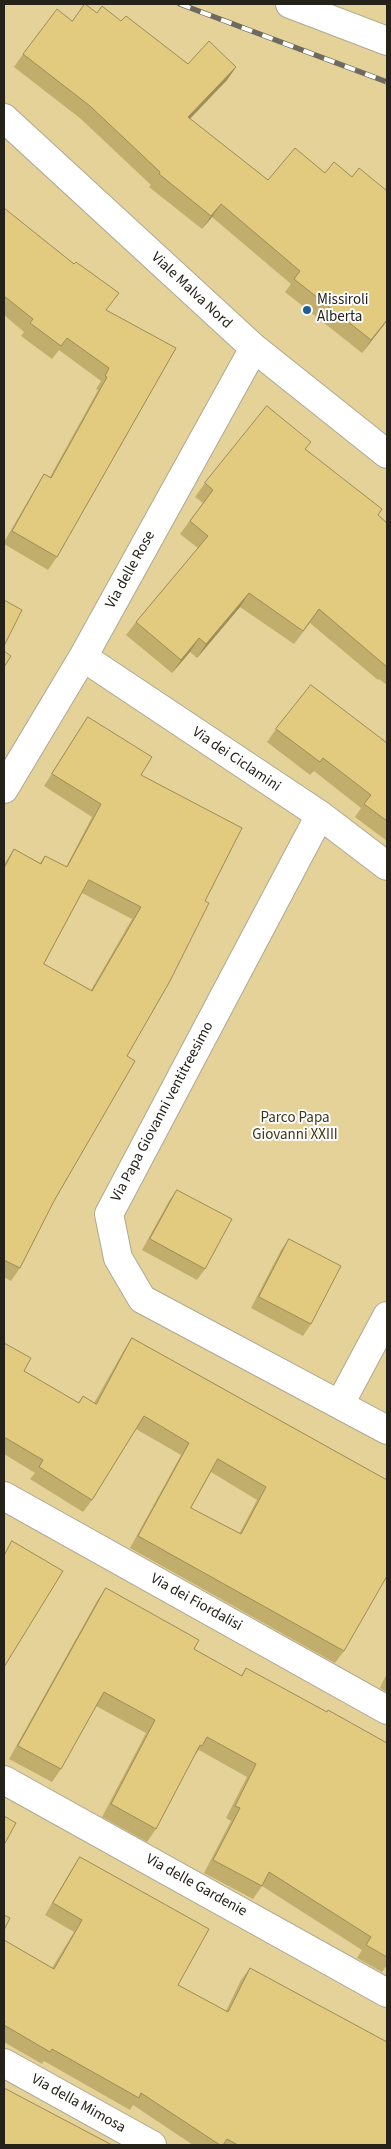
<!DOCTYPE html>
<style>
body{margin:0}
#map{position:relative;width:391px;height:2149px;overflow:hidden;background:#f2ebd5;font-family:"Source Sans 3",sans-serif}
canvas{display:block}
.frame{position:absolute;inset:0;border:5px solid #25221a;pointer-events:none}
</style>
<div id="map">
<canvas width="391" height="2149"></canvas>
<div class="frame"></div>
</div>
<script>
const ctx = document.querySelector('canvas').getContext('2d');
ctx.lineJoin = 'round';
function fillPath(path, color) {
  ctx.fillStyle = color;
  ctx.fill(path, 'evenodd');
}
function trace(path, color, width, dash) {
  ctx.strokeStyle = color;
  ctx.lineWidth = width;
  ctx.lineCap = dash ? 'butt' : 'round';
  ctx.setLineDash(dash || []);
  ctx.stroke(path);
}
function label(font, color, halo, rows, align = 'center') {
  ctx.font = font + ' "Source Sans 3",sans-serif';
  ctx.lineWidth = 4;
  ctx.setLineDash([]);
  ctx.textBaseline = 'middle';
  ctx.strokeStyle = halo;
  ctx.fillStyle = color;
  for (const [text, x, y, turn = 0] of rows) {
    ctx.save();
    ctx.translate(x, y);
    ctx.rotate((+turn || 0) * Math.PI / 180);
    ctx.textAlign = isNaN(turn) ? turn : align;
    if (halo) ctx.strokeText(text, 0, 0);
    ctx.fillText(text, 0, 0);
    ctx.restore();
  }
}
fillPath(new Path2D(`
 M4,4H387V2145H4Z`), '#e5d299');
const street = new Path2D(`
 M290,4L387,41
 M4,118L254,348L387,454
 M83,657L320,815L387,866
 M4,789L83,657L254,348
 M320,815L109,1214L118,1258L142,1299L387,1430
 M340,1404L387,1316
 M4,1496L387,1710
 M4,1780L387,1993
 M4,2063L152,2145`);
trace(street, '#aea893', 30);
trace(street, '#fff', 28);
const rail = new Path2D(`
 M180,4L387,82`);
trace(rail, '#6f6a5d', 5.5);
trace(rail, '#fff', 4, [11]);
fillPath(new Path2D(`
 M97,13L121,21L188,64L236,67L227,80L190,119L268,180L325,173L352,177L387,191V321L362,353L285,292L291,284L212,217L202,229L149,187L151,185L81,119L14,67L23,54L72,21Z
 M4,208L106,310L176,348L57,557L48,570L4,544V542L36,487L44,474L50,477L98,390L96,389L101,381L59,350L52,359L21,336L24,332L4,315Z
 M306,449L387,523V685L379,679L378,680L310,623L294,644L240,607L197,658L190,652L172,673L126,635L136,622L198,548L180,534L203,503L195,497L205,483Z
 M88,717L141,775L205,901L20,1268L11,1281L4,1277V864L14,849L40,863L45,856L66,867L92,817L44,786ZM82,893L132,919L91,990L44,964Z
 M276,729L387,743V841L355,817L361,808L314,771L310,775L267,742Z
 M177,1190L205,1269L197,1280L142,1250L169,1201Z
 M289,1239L311,1324L303,1336L251,1308L281,1250Z
 M132,1338L387,1480L344,1651L335,1663L130,1548L181,1455L136,1429L92,1500L83,1512L30,1479L35,1473L4,1454V1343L24,1371L78,1403L83,1396L94,1403L124,1350ZM211,1472L257,1500L239,1534L191,1508Z
 M106,1588L194,1649L241,1676L246,1668L326,1712L387,1743V1965L382,1972L357,1958L362,1950L262,1886L253,1899L204,1873L231,1821L226,1818L247,1777L199,1750L192,1759L156,1829L147,1842L102,1817L146,1733L96,1706L61,1769L52,1782L9,1759L97,1601Z
 M387,1673V1692L380,1688Z
 M80,1857L178,1985L226,2011L241,1980L250,1968L387,2145H193L133,2105L130,2110L44,2061L42,2064L4,2042V1940L52,1968L74,1932L45,1915L72,1869Z`), '#c2ae6c');
fillPath(new Path2D(`
 M236,67L227,80L179,130L188,117Z
 M221,204L212,217L202,229L211,216Z
 M387,320V321L362,353L371,340Z
 M249,593L240,607L197,658L206,644Z
 M199,638L190,652L172,673L181,660Z`), '#9e8d58');
const building = new Path2D(`
 M85,4L97,13L102,6L121,21L126,16L188,64L209,41L236,67L188,117L268,180L295,148L325,173L334,162L352,177L359,168L387,191V320L371,340L294,279L300,271L221,204L211,216L159,174L160,172L90,106L23,54L57,9L72,21Z
 M4,208L74,264L76,262L119,293L106,310L176,348L57,557L12,531L44,474L51,478L107,377L105,376L109,368L67,338L61,346L30,323L33,319L4,296Z
 M267,406L311,442L305,449L382,509L378,515L387,523V667L319,609L303,631L249,593L206,644L199,638L181,660L136,622L208,536L190,521L213,490L205,483Z
 M4,600L22,610L4,646Z
 M4,651L11,656L4,667Z
 M311,685L387,743V821L364,804L371,795L323,758L320,762L276,729Z
 M88,717L152,757L141,775L242,828L205,901L209,903L170,981L127,1056L135,1061L54,1201L20,1268L4,1260V868L14,849L41,864L45,856L67,867L101,804L52,774ZM89,880L141,907L92,991L44,964Z
 M177,1190L232,1219L205,1269L150,1239Z
 M289,1239L341,1266L311,1324L259,1297Z
 M132,1338L387,1480V1576L344,1651L138,1536L189,1443L144,1416L92,1500L39,1467L43,1460L4,1437V1343L31,1358L24,1371L79,1403L83,1396L96,1404ZM218,1459L266,1487L241,1534L191,1508Z
 M12,1541L63,1571L4,1667V1556Z
 M106,1588L199,1640L194,1649L242,1676L246,1668L327,1712L328,1710L387,1743V1957L366,1945L371,1937L269,1872L262,1886L213,1860L240,1808L235,1806L256,1764L207,1737L202,1746L200,1745L156,1829L111,1804L155,1720L104,1692L61,1769L18,1746Z
 M4,1816L16,1823L4,1845Z
 M80,1857L209,1929L178,1985L228,2012L250,1968L387,2042V2145H238L227,2139L223,2145H220L141,2093L139,2098L52,2049L50,2052L4,2025L5,2021H4V1940L54,1969L82,1920L53,1903Z
 M4,1915L10,1918L4,1930Z
 M4,2088L112,2145H4Z`);
fillPath(building, '#e2ca7e');
trace(building, '#9e8d58', 1);
for (const [x, y, r, color] of [
 [307,310,5,"#1e5f94"]
]) {
  const dot = new Path2D();
  dot.arc(x, y, r, 0, 2 * Math.PI);
  ctx.fillStyle = color;
  ctx.fill(dot);
  trace(dot, '#fff', 2);
}
label('15px', '#25221a', '#fff', [
 ["Viale Malva Nord",191,291,43],
 ["Via delle Rose",131,570,-61],
 ["Via dei Ciclamini",236,760,34],
 ["Via Papa Giovanni ventitreesimo",163,1112,-62],
 ["Via dei Fiordalisi",196,1603,29],
 ["Via delle Gardenie",196,1886,29],
 ["Via della Mimosa",78,2104,29]
]);
label('15px', '#25221a', '#fff', [
 ["Missiroli",317,301],
 ["Alberta",317,318]
], 'left');
label('15px', '#3f3514', '#fff', [
 ["Parco Papa",295,1119],
 ["Giovanni XXIII",295,1136]
]);
</script>
